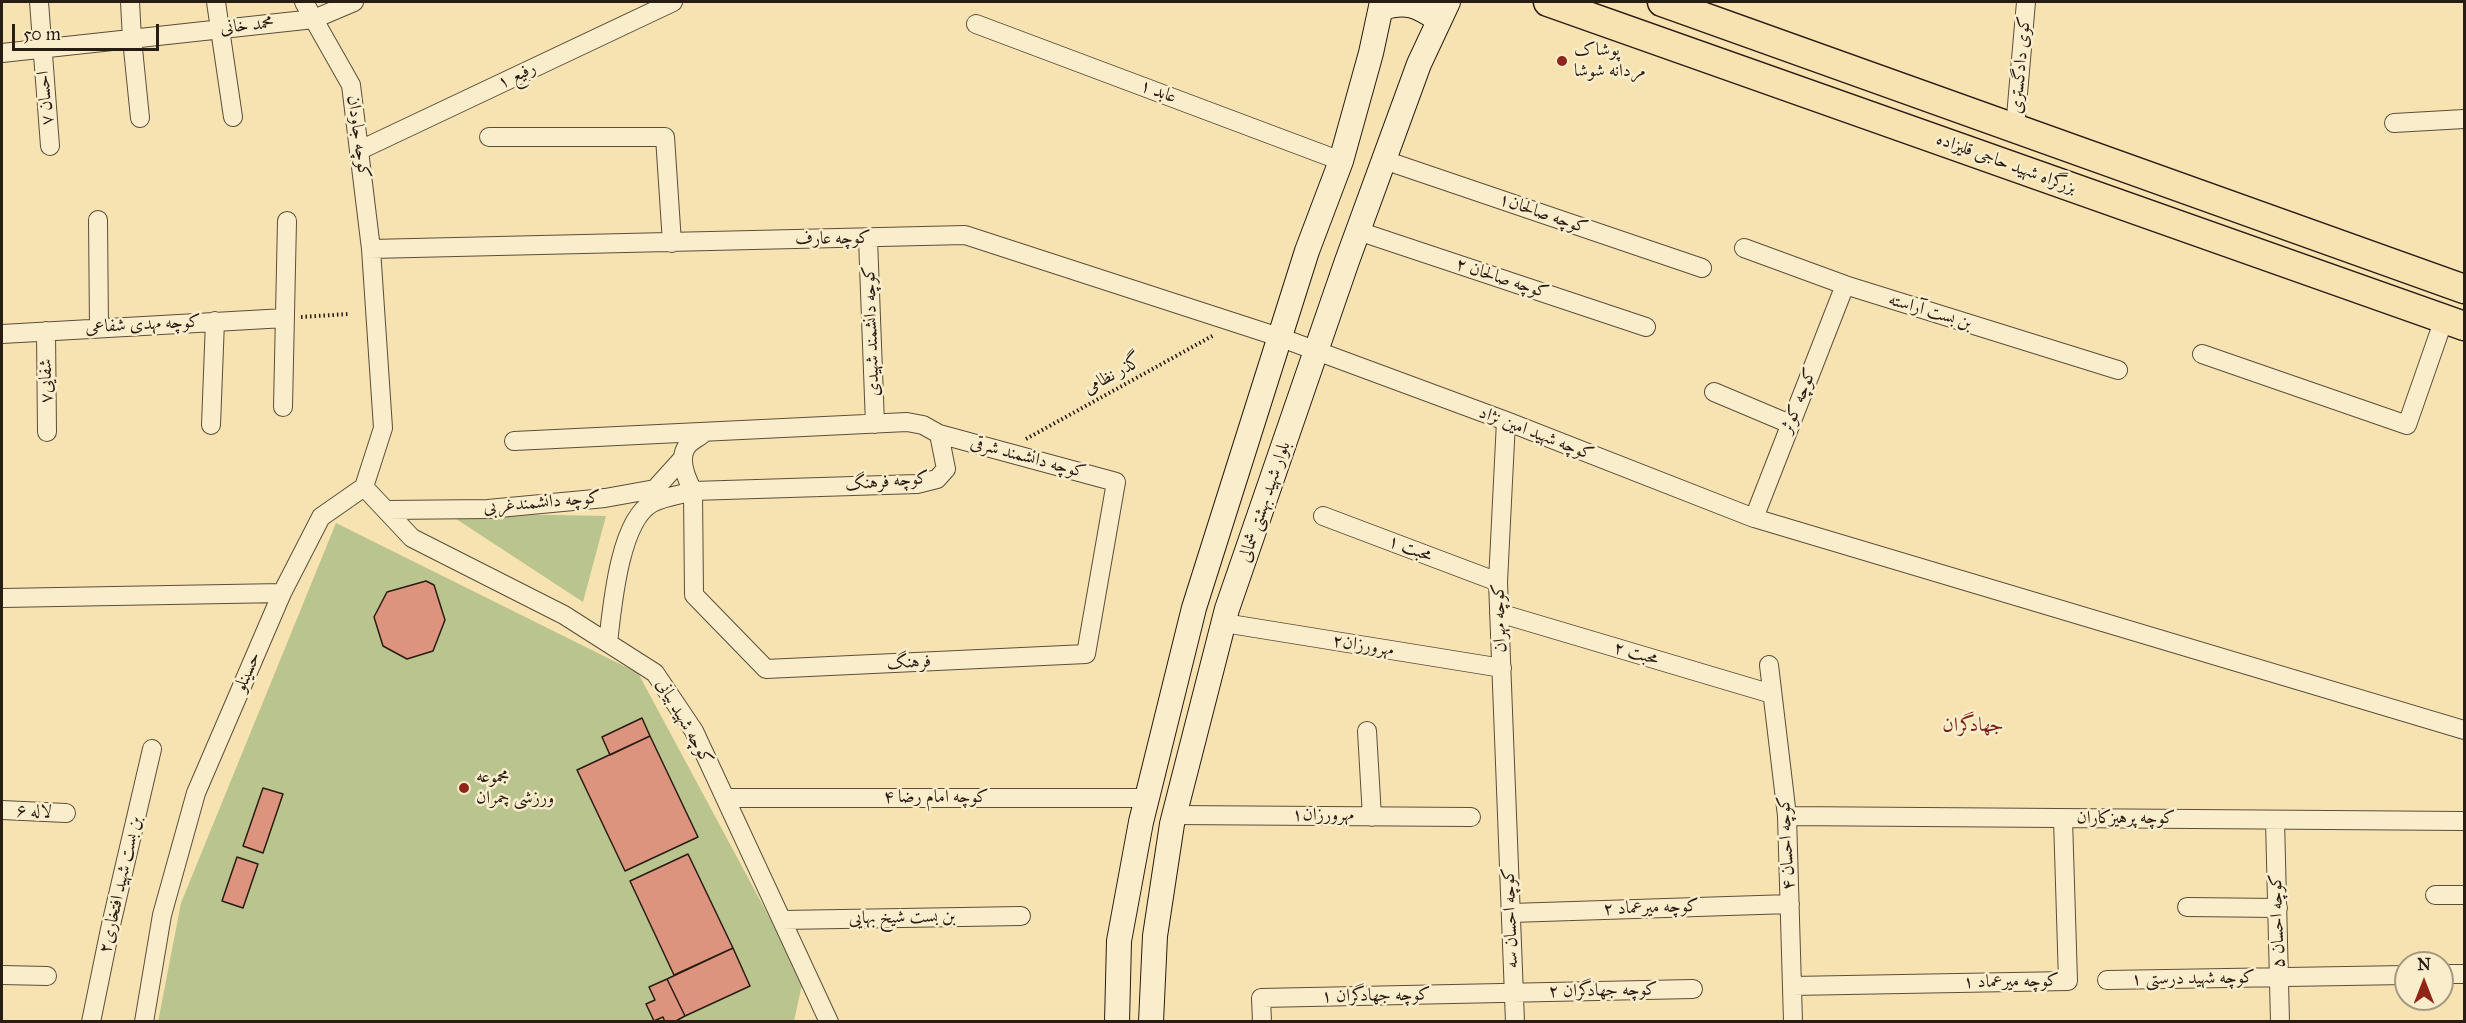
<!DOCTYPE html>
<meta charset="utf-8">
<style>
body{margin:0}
#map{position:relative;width:2466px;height:1023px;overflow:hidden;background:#f7e3b1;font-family:"IM FELL Great Primer",serif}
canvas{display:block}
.frame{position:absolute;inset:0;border:3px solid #291c12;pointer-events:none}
.north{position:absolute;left:2394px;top:951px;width:60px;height:60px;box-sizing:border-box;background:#faedcc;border:2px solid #a69982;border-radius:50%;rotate:0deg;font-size:16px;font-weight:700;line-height:24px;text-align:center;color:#291c12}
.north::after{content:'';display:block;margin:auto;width:21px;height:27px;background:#8f2418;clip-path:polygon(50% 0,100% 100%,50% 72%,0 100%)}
.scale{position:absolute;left:12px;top:24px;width:147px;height:27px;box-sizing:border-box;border:3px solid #291c12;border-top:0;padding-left:8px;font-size:18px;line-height:21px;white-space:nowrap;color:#291c12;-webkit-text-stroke:4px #faedcc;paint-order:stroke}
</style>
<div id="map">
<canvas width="2466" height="1023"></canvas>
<div class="frame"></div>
<div class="north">N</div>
<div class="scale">50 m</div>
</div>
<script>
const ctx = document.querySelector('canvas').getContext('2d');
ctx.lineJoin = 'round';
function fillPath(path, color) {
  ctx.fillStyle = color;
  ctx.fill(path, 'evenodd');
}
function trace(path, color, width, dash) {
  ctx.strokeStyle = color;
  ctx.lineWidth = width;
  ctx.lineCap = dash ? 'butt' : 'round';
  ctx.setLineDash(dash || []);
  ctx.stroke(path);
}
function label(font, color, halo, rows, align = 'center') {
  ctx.font = font + ' "IM FELL Great Primer",Amiri,serif';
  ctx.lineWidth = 5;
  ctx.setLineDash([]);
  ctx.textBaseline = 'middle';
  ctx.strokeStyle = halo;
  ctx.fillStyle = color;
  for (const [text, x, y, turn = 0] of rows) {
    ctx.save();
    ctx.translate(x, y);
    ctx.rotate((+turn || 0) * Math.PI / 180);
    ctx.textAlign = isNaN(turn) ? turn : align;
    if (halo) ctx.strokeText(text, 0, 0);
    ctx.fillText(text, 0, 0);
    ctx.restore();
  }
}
fillPath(new Path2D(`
 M447,513L606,516L583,602Z
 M336,523L638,673L803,980L794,1021L158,1022L181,903Z`), '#bac48e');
const building = new Path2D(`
 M426,581L434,585L445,620L433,651L407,659L383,646L374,617L387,592Z
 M642,718L650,736L610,755L602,737Z
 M650,736L698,837L625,871L577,770Z
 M263,788L283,794L263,853L243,846Z
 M688,854L733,948L674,975L630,881Z
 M237,857L258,864L243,908L222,901Z
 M733,948L750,986L685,1016L667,979Z
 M667,979L685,1016L674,1022H665L663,1017L654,1021L646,1004L655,1000L649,987Z`);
fillPath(building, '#dd947e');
trace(building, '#291c12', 1.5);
const minor = new Path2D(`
 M39,2L50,146
 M130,2L132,39L140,118
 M216,2L233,117
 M976,24L1341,161
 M2,53L314,19L354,2
 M2394,123L2464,119
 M2015,128L2026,2
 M489,137H665L672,243
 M360,150L673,2
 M1384,160L1702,268
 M98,220L99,328
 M1358,231L1646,327
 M868,239L875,424
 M1744,248L1845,285L2118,370
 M371,249L965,235L1279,337L1506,421L1754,518L2464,730
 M46,331L47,432
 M2,334L285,318
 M2202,354L2407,425L2444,319
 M1714,392L1790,424
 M283,407L287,221
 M1506,421L1498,582L1515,1022
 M211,425L215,321
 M514,441L907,422L923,425L939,434L946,469L937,479L917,484L693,491C686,478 677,458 688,445C692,440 700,437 704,433
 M364,487L412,538L564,615L655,673L694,731L829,1022
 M386,510L488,509L605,498L655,489L683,458
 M1323,516L1498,582
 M1754,518L1845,285
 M282,593L321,517L364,487L383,428L371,249L351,85L304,2
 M2,598L282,593L196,793L162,915L144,1022
 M1499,613L1772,694
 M1224,623L1502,668
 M608,643C612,609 619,521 652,503C663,497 680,495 693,491L694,595L766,669L1086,654L1116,482L939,434
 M1769,665L1787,816L1793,1022
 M1367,731L1372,817
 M725,798H1148
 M2,810L66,813
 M1174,815L1471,817
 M1787,816L2464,821
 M2275,820L2280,1022
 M2435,895H2464
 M2187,907L2278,908
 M1511,913L1790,904
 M782,920L1021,916
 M2442,974H2464
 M2,975L47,976
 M2107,980L2406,975
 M1792,986L2068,981L2063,819
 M91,1022L110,929L152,749
 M1262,1022L1261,998L1693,989`);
const secondary = new Path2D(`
 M1382,8C1407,0 1418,6 1439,20
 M1117,1022L1119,941L1141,822L1194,608L1307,251L1341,161L1371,53L1382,2
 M1151,1022L1155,936L1172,824L1227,609L1347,261L1419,64L1448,2`);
const trunk = new Path2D(`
 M1548,2L2464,326
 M1662,2L2464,289`);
trace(minor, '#5c4e3a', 20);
trace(secondary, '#291c12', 26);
trace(trunk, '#291c12', 31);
trace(new Path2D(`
 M301,317L348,314
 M1026,439L1214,335`), '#291c12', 4, [1.5, 3]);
trace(minor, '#faedcc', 18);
trace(secondary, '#faedcc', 24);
trace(trunk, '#f7e3b1', 28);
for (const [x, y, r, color] of [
 [1562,61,6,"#8f2418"],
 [464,788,6,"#8f2418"]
]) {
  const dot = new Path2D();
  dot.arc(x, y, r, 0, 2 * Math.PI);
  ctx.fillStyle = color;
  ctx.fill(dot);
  trace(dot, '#faedcc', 2);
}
label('18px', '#291c12', '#faedcc', [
 ["محمد خانی",247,26,-6],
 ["کوی دادگستری",2021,65,-85],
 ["رفیع ۱",517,76,-25],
 ["عابد ۱",1158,92,21],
 ["احسان ۷",46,98,-95],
 ["کوچه جاودان",358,137,82],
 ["بزرگراه شهید حاجی قلیزاده",2006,164,20],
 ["کوچه صالحان۱",1543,214,19],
 ["کوچه عارف",833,239,-1],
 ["کوچه صالحان ۲",1502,279,18],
 ["بن بست آراسته",1930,312,17],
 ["کوچه مهدی شفاعی",143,325,-3],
 ["کوچه دانشمند شهیدی",872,331,-92],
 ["گذر نظامی",1113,375,-29],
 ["شفایی۷",47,381,-90],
 ["کوچه کوثر",1799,401,-68],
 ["کوچه شهید امین نژاد",1536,434,21],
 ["کوچه دانشمند شرقی",1028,458,15],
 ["کوچه فرهنگ",887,482,-5],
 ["بلوار شهید بهشتی شمالی",1265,502,-71],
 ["کوچه دانشمندغربی",542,503,-5],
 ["محبت ۱",1410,549,21],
 ["کوچه مهران",1500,618,-92],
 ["مهرورزان۲",1363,646,9],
 ["محبت ۲",1636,654,16],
 ["فرهنگ",909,663,-3],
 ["حسینلو",248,672,-67],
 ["کوچه شهید بیانی",684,722,60],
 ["کوچه امام رضا ۴",936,798],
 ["لاله ۶",34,812,2],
 ["مهرورزان۱",1323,816],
 ["کوچه پرهیزکاران",2126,819],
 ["کوچه احسان ۴",1787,843,-93],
 ["بن بست شهید افتخاری۲",121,885,-77],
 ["کوچه میرعماد ۲",1651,908,-2],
 ["بن بست شیخ بهایی",902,918,-1],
 ["کوچه احسان سه",1511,918,-92],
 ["کوچه احسان ۵",2278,921,-92],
 ["کوچه شهید درستی ۱",2193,979,-1],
 ["کوچه میرعماد ۱",2011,982,-1],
 ["کوچه جهادگران ۲",1603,991,-1],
 ["کوچه جهادگران ۱",1376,996,-1]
]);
label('18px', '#291c12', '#faedcc', [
 ["پوشاک",1574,51],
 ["مردانه شوشا",1574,72],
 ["مجموعه",476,778],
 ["ورزشی چمران",476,799]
], 'left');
label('20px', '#7a1f14', '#faedcc', [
 ["جهادگران",1973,726]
]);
</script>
